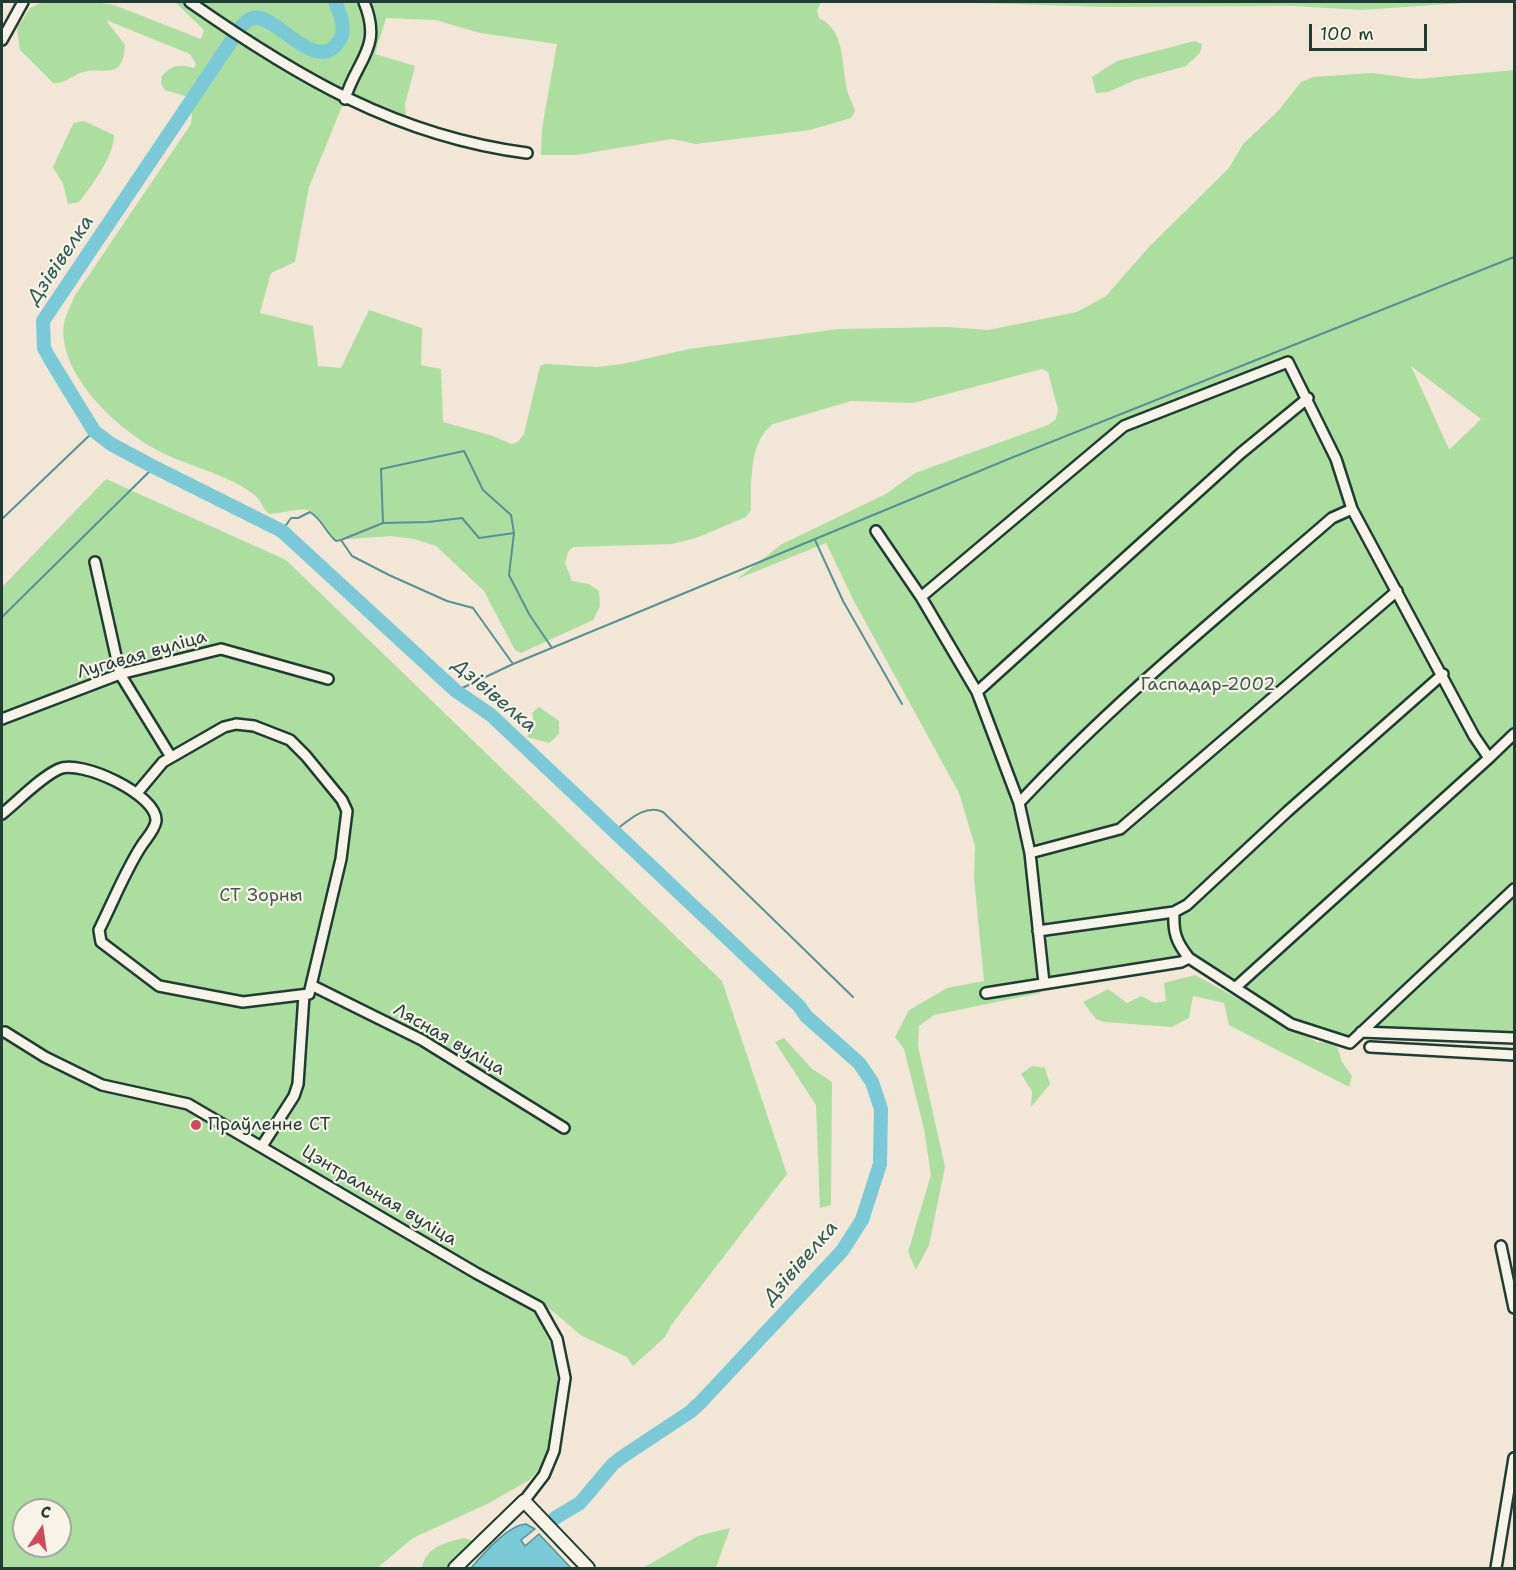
<!DOCTYPE html>
<meta charset="utf-8">
<style>
body{margin:0}
#map{position:relative;width:1516px;height:1570px;overflow:hidden;background:#f2e6d6;font-family:"Shantell Sans",sans-serif}
canvas{display:block}
.frame{position:absolute;inset:0;border:3px solid #1f3d34;pointer-events:none}
.north{position:absolute;left:12px;top:1498px;width:60px;height:60px;box-sizing:border-box;background:#f7f3e8;border:2px solid #a1aaa0;border-radius:50%;rotate:13deg;font-size:16px;font-weight:700;line-height:24px;text-align:center;color:#1f3d34}
.north::after{content:'';display:block;margin:auto;width:21px;height:27px;background:#d1495b;clip-path:polygon(50% 0,100% 100%,50% 72%,0 100%)}
.scale{position:absolute;left:1309px;top:24px;width:118px;height:27px;box-sizing:border-box;border:3px solid #1f3d34;border-top:0;padding-left:8px;font-size:18px;line-height:21px;white-space:nowrap;color:#1f3d34;-webkit-text-stroke:4px #f7f3e8;paint-order:stroke}
</style>
<div id="map">
<canvas width="1516" height="1570"></canvas>
<div class="frame"></div>
<div class="north">С</div>
<div class="scale">100 m</div>
</div>
<script>
const ctx = document.querySelector('canvas').getContext('2d');
ctx.lineJoin = 'round';
function fillPath(path, color) {
  ctx.fillStyle = color;
  ctx.fill(path, 'evenodd');
}
function trace(path, color, width, dash) {
  ctx.strokeStyle = color;
  ctx.lineWidth = width;
  ctx.lineCap = dash ? 'butt' : 'round';
  ctx.setLineDash(dash || []);
  ctx.stroke(path);
}
function label(font, color, halo, rows, align = 'center') {
  ctx.font = font + ' "Shantell Sans",sans-serif';
  ctx.lineWidth = 4.5;
  ctx.setLineDash([]);
  ctx.textBaseline = 'middle';
  ctx.strokeStyle = halo;
  ctx.fillStyle = color;
  for (const [text, x, y, turn = 0] of rows) {
    ctx.save();
    ctx.translate(x, y);
    ctx.rotate((+turn || 0) * Math.PI / 180);
    ctx.textAlign = isNaN(turn) ? turn : align;
    if (halo) ctx.strokeText(text, 0, 0);
    ctx.fillText(text, 0, 0);
    ctx.restore();
  }
}
fillPath(new Path2D(`
 M43,2H94L114,5L201,39L204,30L175,2H362C365,12 370,25 369,35C368,51 353,88 335,88L264,47L345,99L309,187L295,262L271,273L260,313L313,326L318,366L341,368L369,310L422,328L421,365L441,369L443,422L493,436L511,444L518,442L524,434L540,366L545,364L596,367L623,364L689,349L839,329L947,327L988,330L1077,312L1106,296L1149,247L1229,168L1243,144L1279,110L1301,82L1314,77L1372,73L1418,79L1514,70V1043L1368,1036L1355,1047L1294,1027L1178,958L1038,979L1040,993L934,1015L919,1026L918,1046L945,1167L929,1245L916,1270L908,1252L931,1175L924,1129L904,1049L895,1037L909,1010L947,988L984,981L974,878L975,846L959,793L855,603L826,543L737,579L782,544L886,494L915,473L1048,425L1056,419L1058,410L1048,372L1042,369L913,403L851,401L773,424C749,441 751,483 751,510L746,517L696,538L672,544L574,547L569,550L565,563L572,581L589,584L599,591L600,606L593,620L521,653L515,650L484,591L436,546L414,539L391,536L335,540C306,500 313,509 269,514C262,509 262,501 256,496C230,475 194,468 165,454C123,435 56,375 64,323C66,315 71,305 74,297L191,124L192,113L188,97L165,90L161,84L162,76C172,65 179,64 194,68L196,64L190,54L106,20L125,45C123,83 102,65 80,73C71,77 64,84 53,83L20,50L17,28L30,8ZM1411,366L1481,419L1450,449H1449Z
 M368,2H821L817,11L819,18C846,31 841,64 847,89C848,96 853,103 855,111L851,118L810,130L696,144L672,139L576,155H541L542,128L557,44L480,33L436,20L386,18L375,54L415,66L405,104L406,123L347,97C363,61 382,41 368,2Z
 M947,2H1477L1362,10L1293,6L1105,7Z
 M1195,41L1202,44L1200,53L1186,66L1135,80L1108,92L1096,93L1092,77L1117,61Z
 M84,121L114,135C115,154 91,187 79,202L68,204L63,184L53,167L71,128L74,123Z
 M106,479L286,560L722,981L787,1174L672,1324L665,1337L633,1366L627,1357L582,1336L550,1309L536,1313L553,1350L557,1377V1403L551,1441L540,1469L528,1481L487,1504L413,1538L377,1568H2V587ZM24,1510H60V1546H24Z
 M539,707L559,721V734L549,743L527,737L534,724L532,713Z
 M1195,975L1317,1042L1336,1043L1342,1062L1352,1076L1349,1087L1229,1025L1224,1003L1193,996L1189,1018L1172,1027L1104,1022L1096,1019L1083,1002L1108,989L1127,1003L1141,996L1155,1003L1166,1001L1164,983Z
 M784,1038L811,1068L832,1082L831,1205L820,1208L816,1105L775,1042Z
 M1032,1066L1045,1068L1050,1084L1031,1107L1032,1091L1021,1074Z
 M730,1528L716,1568H643L698,1536Z
 M464,1538L473,1541L447,1568H422C426,1547 444,1543 464,1538Z`), '#acde9f');
const water = new Path2D(`
 M526,1524L535,1529L521,1540L525,1546L539,1534L571,1568H471C483,1554 508,1525 526,1524Z`);
fillPath(water, '#7ac9d7');
trace(water, '#569196', 1.5);
trace(new Path2D(`
 M2,519L94,431
 M383,523L428,522L462,518L479,538L514,533
 M282,531L291,518H298L310,512C322,519 326,533 336,541L341,540L352,556L389,575L447,601L473,608L513,664
 M341,540L383,523L381,469L464,451L483,490L511,515L514,533L509,575L529,614L552,648
 M815,540L843,601L902,704
 M2,617L154,467
 M456,691L513,664L1011,458L1514,257
 M613,832C627,822 645,803 663,812L853,997`), '#569196', 2);
trace(new Path2D(`
 M335,2C340,14 347,28 339,41C317,74 281,21 259,18C250,17 245,22 240,28L43,321L44,348L50,359L94,431L111,444L154,467L282,531L456,691L491,715L799,1006L806,1016L859,1063L872,1082L881,1109L880,1164L862,1220L842,1251L700,1403L690,1412L625,1455L613,1464L580,1503L555,1518`), '#7ac9d7', 14);
const minor = new Path2D(`
 M190,2C296,76 396,136 527,153
 M2,40L23,2
 M345,99C357,59 383,48 364,2
 M876,531L921,597L977,692L1019,803L1030,853L1044,983
 M95,562L120,674L171,757
 M921,597L1124,426L1288,362L1336,459L1352,509L1474,736L1489,758L1236,987
 M977,692L1241,453L1308,398
 M2,719L120,674L221,649L328,679
 M1489,758L1514,734
 M1019,803C1115,700 1226,610 1332,518L1352,509
 M2,814C18,801 41,777 59,769C81,759 158,795 156,821C155,829 147,838 142,845C125,871 113,902 99,930L101,942L159,986L243,1002L309,994L341,859L347,811L342,800L306,756L290,740L254,726L236,724L224,727L163,762L137,793
 M1030,853L1120,829L1397,591
 M1174,912C1173,932 1176,942 1189,958L1291,1024L1350,1043L1514,889
 M1038,931L1174,912L1187,905L1288,811L1443,674
 M313,986L422,1040L564,1128
 M986,993L1181,962L1189,958
 M5,1032L45,1057L102,1085L188,1104L476,1273L539,1307L557,1339L565,1378L554,1451L544,1475L524,1501
 M1361,1032L1514,1038
 M1370,1047L1514,1055
 M262,1146L294,1096L298,1084L304,995
 M1501,1246L1514,1308
 M1496,1568L1514,1458`);
const tertiary = new Path2D(`
 M455,1568L524,1501L588,1568`);
trace(minor, '#1f3d34', 14);
trace(tertiary, '#1f3d34', 16);
trace(minor, '#f7f3e8', 9);
trace(tertiary, '#f7f3e8', 12);
for (const [x, y, r, color] of [
 [196,1125,6,"#d1495b"]
]) {
  const dot = new Path2D();
  dot.arc(x, y, r, 0, 2 * Math.PI);
  ctx.fillStyle = color;
  ctx.fill(dot);
  trace(dot, '#f7f3e8', 2);
}
label('18px', '#1f3d34', '#f7f3e8', [
 ["Лугавая вуліца",142,655,-16],
 ["Лясная вуліца",449,1040,30],
 ["Цэнтральная вуліца",379,1196,31]
]);
label('18px', '#3b5d49', '#f7f3e8', [
 ["Гаспадар-2002",1208,685],
 ["СТ Зорны",261,896]
]);
label('18px', '#1f3d34', '#f7f3e8', [
 ["Праўленне СТ",208,1125]
], 'left');
label('italic 20px', '#315955', '#f7f3e8', [
 ["Дзівівелка",61,260,-56],
 ["Дзівівелка",494,696,40],
 ["Дзівівелка",801,1263,-49]
]);
</script>
